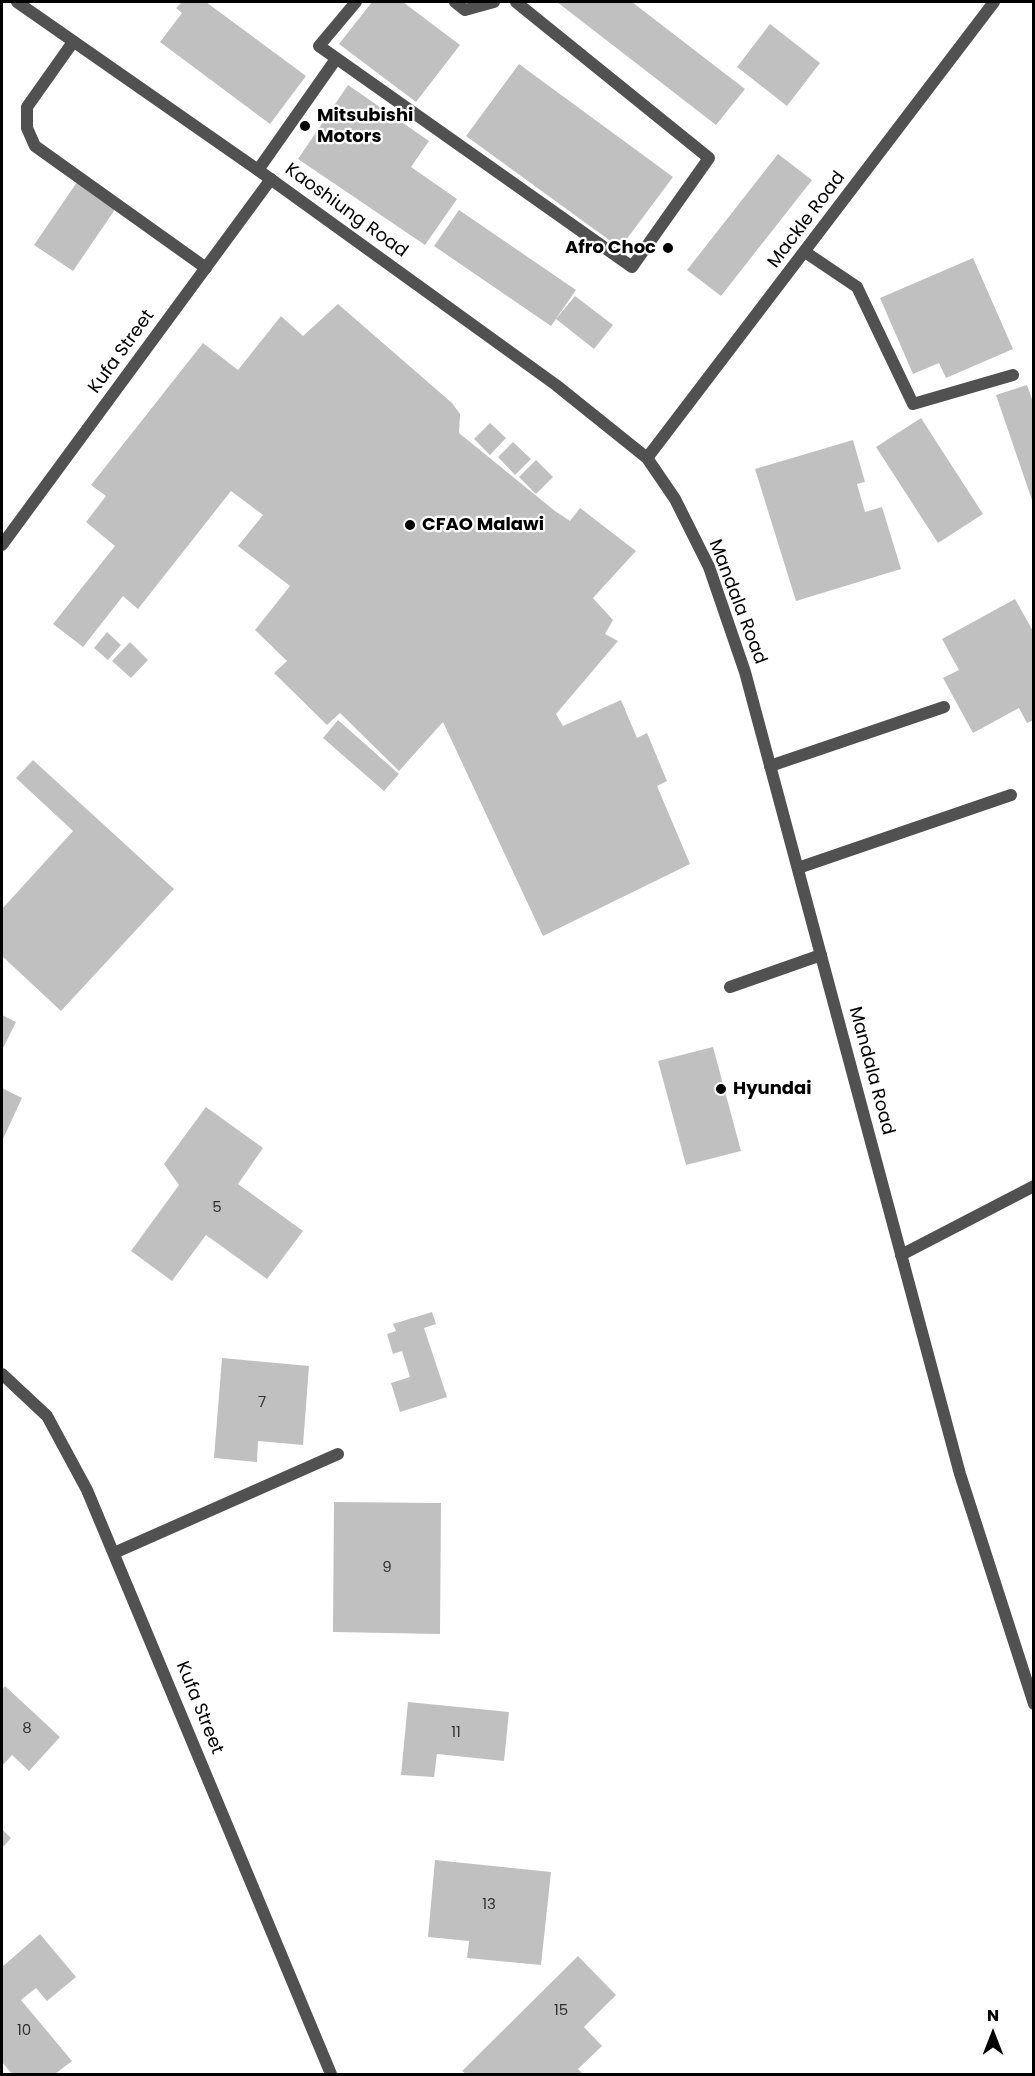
<!DOCTYPE html>
<style>
body{margin:0}
#map{position:relative;width:1035px;height:2076px;overflow:hidden;background:#fff;font-family:Poppins,sans-serif}
canvas{display:block}
.frame{position:absolute;inset:0;border:3px solid #000;pointer-events:none}
.north{position:absolute;left:963px;top:2004px;width:60px;height:60px;-webkit-text-stroke:4px #fff;paint-order:stroke;rotate:0deg;font-size:16px;font-weight:700;line-height:24px;text-align:center;color:#000}
.north::after{content:'';display:block;margin:auto;width:21px;height:27px;background:#000;clip-path:polygon(50% 0,100% 100%,50% 72%,0 100%)}
</style>
<div id="map">
<canvas width="1035" height="2076"></canvas>
<div class="frame"></div>
<div class="north">N</div>
</div>
<script>
const ctx = document.querySelector('canvas').getContext('2d');
ctx.lineJoin = 'round';
function fillPath(path, color) {
  ctx.fillStyle = color;
  ctx.fill(path, 'evenodd');
}
function trace(path, color, width, dash) {
  ctx.strokeStyle = color;
  ctx.lineWidth = width;
  ctx.lineCap = dash ? 'butt' : 'round';
  ctx.setLineDash(dash || []);
  ctx.stroke(path);
}
function label(font, color, halo, rows, align = 'center') {
  ctx.font = font + ' Poppins,sans-serif';
  ctx.lineWidth = 4.5;
  ctx.setLineDash([]);
  ctx.textBaseline = 'middle';
  ctx.strokeStyle = halo;
  ctx.fillStyle = color;
  for (const [text, x, y, turn = 0] of rows) {
    ctx.save();
    ctx.translate(x, y);
    ctx.rotate((+turn || 0) * Math.PI / 180);
    ctx.textAlign = isNaN(turn) ? turn : align;
    if (halo) ctx.strokeText(text, 0, 0);
    ctx.fillText(text, 0, 0);
    ctx.restore();
  }
}
fillPath(new Path2D(`
 M182,2H206L306,76L270,124L160,42L182,13L176,8Z
 M372,2H403L460,45L416,102L339,44Z
 M557,2H632L745,89L716,125Z
 M770,24L820,63L787,106L737,67Z
 M519,64L673,177L620,248L466,136Z
 M348,85L429,141L411,167L457,199L425,245L298,159Z
 M778,154L812,180L721,296L687,270Z
 M77,182L116,208L73,271L34,245Z
 M459,210L576,290L551,326L434,246Z
 M973,258L1013,349L946,378L939,363L913,374L880,298Z
 M575,296L613,325L594,349L556,319Z
 M338,304L452,403L460,414L459,433L555,511L570,521L580,508L636,551L593,598L613,620L605,634L618,641L556,714L563,726L621,700L637,738L647,733L667,781L657,786L690,864L543,936L443,722L399,771L340,713L327,725L274,673L287,661L255,630L290,586L238,546L263,515L231,491L138,609L123,596L83,647L53,624L115,546L86,522L106,496L91,485L203,343L238,370L281,316L303,336Z
 M1027,385L1034,405L1033,503L996,395Z
 M921,418L983,514L938,543L876,447Z
 M490,423L506,438L490,455L474,439Z
 M853,440L865,482L857,484L865,512L882,507L901,569L796,601L755,469Z
 M513,442L531,459L515,475L498,457Z
 M536,460L553,477L536,494L519,477Z
 M1015,599L1034,633V720L1027,723L1019,708L973,733L943,678L959,670L942,639Z
 M107,632L121,645L108,660L94,648Z
 M130,642L148,660L131,678L112,661Z
 M338,720L399,774L384,791L323,738Z
 M33,760L174,889L61,1011L2,956V909L73,831L16,778Z
 M2,1015L16,1022L2,1050Z
 M713,1047L741,1151L686,1165L658,1061Z
 M2,1088L22,1098L2,1141Z
 M206,1107L263,1148L238,1184L303,1231L267,1279L206,1235L172,1281L131,1251L179,1185L164,1164Z
 M432,1312L436,1324L424,1328L447,1397L400,1412L391,1383L410,1377L402,1351L393,1354L387,1334L396,1331L393,1324Z
 M222,1358L309,1366L303,1445L258,1441L257,1462L214,1458Z
 M334,1502L441,1503L440,1634L333,1632Z
 M5,1686L60,1737L29,1771L12,1755L2,1766V1690Z
 M408,1702L509,1712L504,1761L437,1754L434,1777L401,1775Z
 M2,1829L11,1838L2,1848Z
 M435,1860L551,1872L541,1965L467,1958L469,1941L428,1937Z
 M40,1934L76,1977L47,2001L36,1988L21,2000L72,2061L55,2074H12L2,2062V1967Z
 M578,1956L616,1995L584,2027L602,2046L578,2069L583,2074H466L462,2071Z`), '#c0c0c0');
trace(new Path2D(`
 M356,2L319,46L632,267L709,158L516,2
 M455,2L465,10L494,2
 M73,42L27,107V128L35,146L206,268
 M258,170L336,59
 M805,252L857,287L913,404L1013,375
 M770,766L944,707
 M798,868L1011,795
 M730,987L821,955
 M901,1255L1034,1186
 M114,1553L338,1454`), '#515151', 12);
trace(new Path2D(`
 M2,545L271,179
 M2,1374L47,1416L87,1490L331,2074`), '#515151', 12);
trace(new Path2D(`
 M17,2L258,170L556,385L647,458L675,499L709,567L745,672L960,1474L1034,1704
 M647,458L994,2`), '#515151', 12);
for (const [x, y, r, color] of [
 [305,126,6,"#000"],
 [668,248,6,"#000"],
 [410,525,6,"#000"],
 [721,1089,6,"#000"]
]) {
  const dot = new Path2D();
  dot.arc(x, y, r, 0, 2 * Math.PI);
  ctx.fillStyle = color;
  ctx.fill(dot);
  trace(dot, '#fff', 2);
}
label('15px', '#303030', null, [
 ["5",217,1208],
 ["7",262,1403],
 ["9",387,1568],
 ["8",27,1729],
 ["11",456,1733],
 ["13",489,1905],
 ["15",561,2011],
 ["10",24,2031]
]);
label('bold 18px', '#000', '#fff', [
 ["Mitsubishi",317,116],
 ["Motors",317,137],
 ["Afro Choc",656,248,"right"],
 ["CFAO Malawi",422,525],
 ["Hyundai",733,1089]
], 'left');
label('18px', '#000', '#fff', [
 ["Kaoshiung Road",346,211,36],
 ["Mackle Road",807,220,-53],
 ["Kufa Street",122,352,-54],
 ["Mandala Road",737,602,69],
 ["Mandala Road",871,1071,75],
 ["Kufa Street",199,1708,68]
]);
</script>
